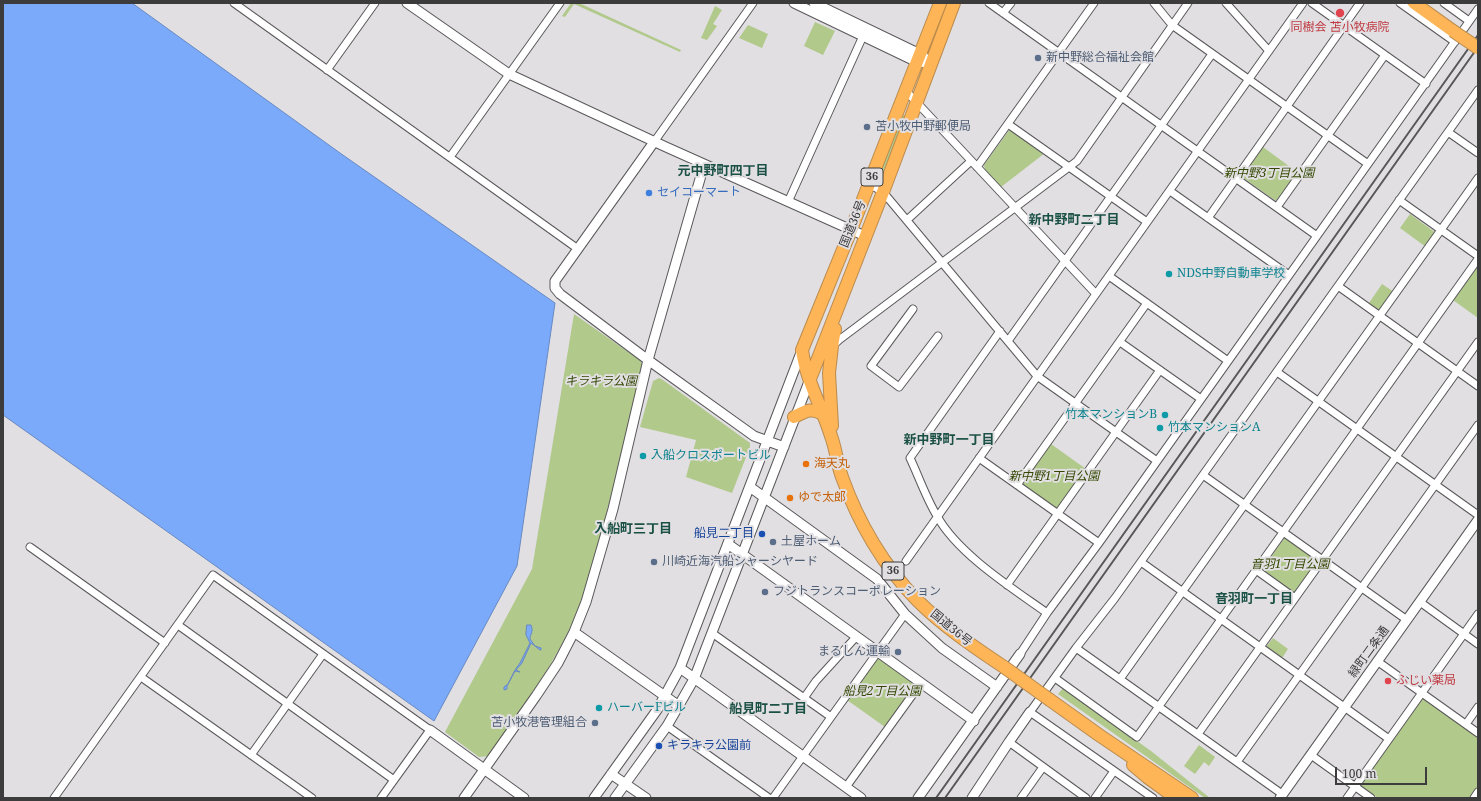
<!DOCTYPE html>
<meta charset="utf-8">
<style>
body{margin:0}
#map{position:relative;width:1481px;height:801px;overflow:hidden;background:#e1dfe2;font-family:"Noto Serif",serif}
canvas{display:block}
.frame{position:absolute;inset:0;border:4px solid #3d3c3d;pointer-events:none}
.scale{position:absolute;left:1335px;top:767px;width:92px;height:18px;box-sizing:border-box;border:2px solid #3d3c3d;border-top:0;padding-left:5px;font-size:12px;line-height:14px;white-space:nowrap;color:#3d3c3d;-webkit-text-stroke:3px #e1dfe2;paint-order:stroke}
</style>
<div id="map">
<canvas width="1481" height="801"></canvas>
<div class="frame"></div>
<div class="scale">100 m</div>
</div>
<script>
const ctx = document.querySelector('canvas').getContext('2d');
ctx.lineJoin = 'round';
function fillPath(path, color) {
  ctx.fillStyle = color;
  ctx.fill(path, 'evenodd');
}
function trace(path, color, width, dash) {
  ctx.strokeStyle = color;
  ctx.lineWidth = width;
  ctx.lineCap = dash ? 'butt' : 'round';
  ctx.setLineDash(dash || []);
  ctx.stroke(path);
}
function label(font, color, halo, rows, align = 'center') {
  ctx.font = font + ' "Noto Serif","Noto Sans JP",serif';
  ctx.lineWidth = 4;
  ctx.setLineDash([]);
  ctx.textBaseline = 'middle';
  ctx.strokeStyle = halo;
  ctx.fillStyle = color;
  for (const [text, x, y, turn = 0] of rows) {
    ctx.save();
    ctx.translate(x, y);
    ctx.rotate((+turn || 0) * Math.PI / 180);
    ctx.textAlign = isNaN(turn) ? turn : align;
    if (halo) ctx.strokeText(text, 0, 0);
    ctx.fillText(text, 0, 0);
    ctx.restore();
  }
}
fillPath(new Path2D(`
 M571,3H579L681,50L680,52L574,4L565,17L562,16Z
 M715,6L722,10L713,24L717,26L707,40L701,38Z
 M815,22L835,31L823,55L804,46Z
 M748,25L768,34L762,48L739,38Z
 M903,115L906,116L889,160L881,175H879Z
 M1010,129L1045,153L1001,187L985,170L984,165Z
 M1263,147L1297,172L1276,201L1242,177Z
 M1410,214L1436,233L1426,247L1400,228Z
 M1478,266V318L1453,300Z
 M1382,284L1394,292L1380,311L1369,303Z
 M574,314L641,361L644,368L591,573C585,592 579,611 570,628C548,674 518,714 489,756L479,757L445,732L532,569Z
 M659,378L663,380L750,443V447L732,493L686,477L696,440L640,427L653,381Z
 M1051,444L1086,469L1057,510L1022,485Z
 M1285,537L1318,560L1295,593L1262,570Z
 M1273,638L1288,649L1282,658L1266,647Z
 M878,658L917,684L885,727L847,700Z
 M1063,688L1151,751L1210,798H1205L1058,694Z
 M1424,697L1478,735V788L1470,798H1378L1360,785Z
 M1199,745L1215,757L1209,766L1204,762L1195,774L1184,766Z`), '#b1c98b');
const water = new Path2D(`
 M3,3H132L340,153L555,303L517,566L434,721L3,415Z
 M527,625H531C534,633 530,633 530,639L535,646L541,648V650H540L531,643L522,663L516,670L520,672L515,671L507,686V689L504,690V687L508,684L515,670L520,663L530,643L526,635Z`);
fillPath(water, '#7baafa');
trace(water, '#6889c1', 1);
const street = new Path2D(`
 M234,3L578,249
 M989,3L1317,236
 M1154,3L1172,25L1368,164
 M1226,3L1269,51
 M1312,3L1426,84
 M1400,3L1455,42
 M1444,3L1469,21
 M1003,13L1011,3
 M327,70L375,3
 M906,91L1096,294
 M1008,124L1147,222
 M1448,132L1478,153
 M654,142L753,3
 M450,157L560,3
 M977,167L1094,3
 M869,184L883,192L1037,376L1157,461
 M1170,191L1289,275
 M1399,200L1478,256
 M788,202L863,36
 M1277,207L1385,55
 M1208,218L1360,3
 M907,220L971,161
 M1109,276L1228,361
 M1338,286L1478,386
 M913,309L871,366L899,387L938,336
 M1000,331L910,458C919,477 926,498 937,516C958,554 1012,588 1047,613
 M1008,341L1212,54
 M1120,342L1201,399
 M832,346L839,340L1077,161L1188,3
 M1277,372L1478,515
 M979,458L1099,543
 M1203,475L1407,620
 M1017,485L1147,303
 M30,547L165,643
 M906,561L1303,3
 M1141,562L1389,739
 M1256,570L1295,598
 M1007,585L1160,370
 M1420,602L1478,644
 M178,625L394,780
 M712,633L831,717
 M1076,648L1282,794
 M1020,654L1047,613L1099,543L1478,9
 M1377,661L1478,733
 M141,677L312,798
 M1055,678L1137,737L1478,259
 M1120,679L1478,178
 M804,698L816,681L856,637
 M1466,724L1478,707
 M667,726L769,798
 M1198,734L1478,342
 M1009,742L1086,798
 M251,755L323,654
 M1311,755L1371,798
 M1237,762L1478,425
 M846,787L921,683
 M54,798L213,575L430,730L381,798
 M773,798L905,614
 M1021,798L1043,767
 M1095,798L1114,771
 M1153,798L1030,712L1076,648L1115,598L1478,90
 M1347,798L1478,614
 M1474,798L1478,792`);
const secondary = new Path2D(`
 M407,3L509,74L666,147L865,236
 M794,3L917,62L931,63
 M814,3L920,54L924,57
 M654,142L555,281V288L560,294L648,360L754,436L784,447
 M750,487L877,579L905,614L942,648L997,687
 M728,544L974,721
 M574,632L679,706
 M680,668L861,798
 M430,730L524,798
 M611,774L646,798
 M464,798L536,696L558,663L574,632L586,602L613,509L648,360L704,165
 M594,798L657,710L680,668L802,350
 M615,798L667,726L694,679L810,379
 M918,798L1020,654
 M972,798L1009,742L1030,712
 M1280,798L1478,520`);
const highway = new Path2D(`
 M940,3L851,230L802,350C806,380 822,407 831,436C836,449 837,464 842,477C858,522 884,567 918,601C943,626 974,647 1004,667
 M1414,3L1453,31
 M810,379L883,192L954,3
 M794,417C806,411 811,407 824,415
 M832,426L829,373L832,346L835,329
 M1050,700L1099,735L1192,798
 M1133,765L1147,777L1176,798`);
trace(street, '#5a585b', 9);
trace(secondary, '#5a585b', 11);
trace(highway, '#ba8b4e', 14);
trace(street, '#fff', 7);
trace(secondary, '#fff', 9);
trace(highway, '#feb557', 12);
trace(new Path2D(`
 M936,798L1478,35
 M945,798L1478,47`), '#585758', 2);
const highwayBridge = new Path2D(`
 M1453,31L1478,48
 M1004,667L1050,700`);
trace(highwayBridge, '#ba8b4e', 14, []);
trace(highwayBridge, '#feb557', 12);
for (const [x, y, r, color] of [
 [1340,13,5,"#e0444e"],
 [1038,58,4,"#5c6f8a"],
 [867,127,4,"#5c6f8a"],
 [649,193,4,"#3f7fe0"],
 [1169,274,4,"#0f9aa8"],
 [1165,415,4,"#0f9aa8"],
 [1160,428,4,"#0f9aa8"],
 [643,456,4,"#0f9aa8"],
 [806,464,4,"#e8710a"],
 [790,498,4,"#e8710a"],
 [762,534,4,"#1a4fb4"],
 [773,542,4,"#5c6f8a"],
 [654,562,4,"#5c6f8a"],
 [765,592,4,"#5c6f8a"],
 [898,652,4,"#5c6f8a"],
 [1388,681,4,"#e0444e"],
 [599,708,4,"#0f9aa8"],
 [595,723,4,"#5c6f8a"],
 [659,746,4,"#1a4fb4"]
]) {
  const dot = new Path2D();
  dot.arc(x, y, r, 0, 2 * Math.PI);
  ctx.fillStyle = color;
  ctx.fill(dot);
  trace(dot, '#e1dfe2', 1.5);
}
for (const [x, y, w] of [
 [872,177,22],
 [893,571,22]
]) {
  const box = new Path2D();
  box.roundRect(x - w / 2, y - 9, w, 18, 3);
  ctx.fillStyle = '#e1dfe2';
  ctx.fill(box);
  trace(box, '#3d3c3d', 1);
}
label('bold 11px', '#3d3c3d', null, [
 ["36",872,177],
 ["36",893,571]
]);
label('12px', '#be3a42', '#e1dfe2', [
 ["同樹会 苫小牧病院",1340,28],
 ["ふじい薬局",1396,681,"left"]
]);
label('12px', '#4e5e75', '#e1dfe2', [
 ["新中野総合福祉会館",1046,58],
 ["苫小牧中野郵便局",875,127],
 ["土屋ホーム",781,542],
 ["川崎近海汽船シャーシヤード",662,562],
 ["フジトランスコーポレーション",773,592],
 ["まるしん運輸",890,652,"right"],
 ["苫小牧港管理組合",587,723,"right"]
], 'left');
label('italic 12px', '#334700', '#e1dfe2', [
 ["新中野3丁目公園",1269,174],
 ["キラキラ公園",601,382],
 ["新中野1丁目公園",1054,477],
 ["音羽1丁目公園",1290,565],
 ["船見2丁目公園",882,692]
]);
label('12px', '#366cbe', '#e1dfe2', [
 ["セイコーマート",657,193]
], 'left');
label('12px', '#3d3c3d', '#e1dfe2', [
 ["国道36号",853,224,-68],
 ["国道36号",951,628,39],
 ["緑町二条通",1369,652,-54]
]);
label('12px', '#0d838f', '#e1dfe2', [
 ["NDS中野自動車学校",1177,274],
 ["竹本マンションB",1157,415,"right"],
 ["竹本マンションA",1168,428],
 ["入船クロスポートビル",651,456],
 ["ハーバーFビル",607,708]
], 'left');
label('12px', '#c56008', '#e1dfe2', [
 ["海天丸",814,464],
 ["ゆで太郎",798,498]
], 'left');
label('12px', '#164399', '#e1dfe2', [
 ["船見二丁目",754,534],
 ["キラキラ公園前",667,746,"left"]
], 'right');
label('bold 13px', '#1b5145', '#e1dfe2', [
 ["元中野町四丁目",723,171],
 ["新中野町二丁目",1074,220],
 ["新中野町一丁目",949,440],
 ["入船町三丁目",633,529],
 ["音羽町一丁目",1254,599],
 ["船見町二丁目",768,709]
]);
</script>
